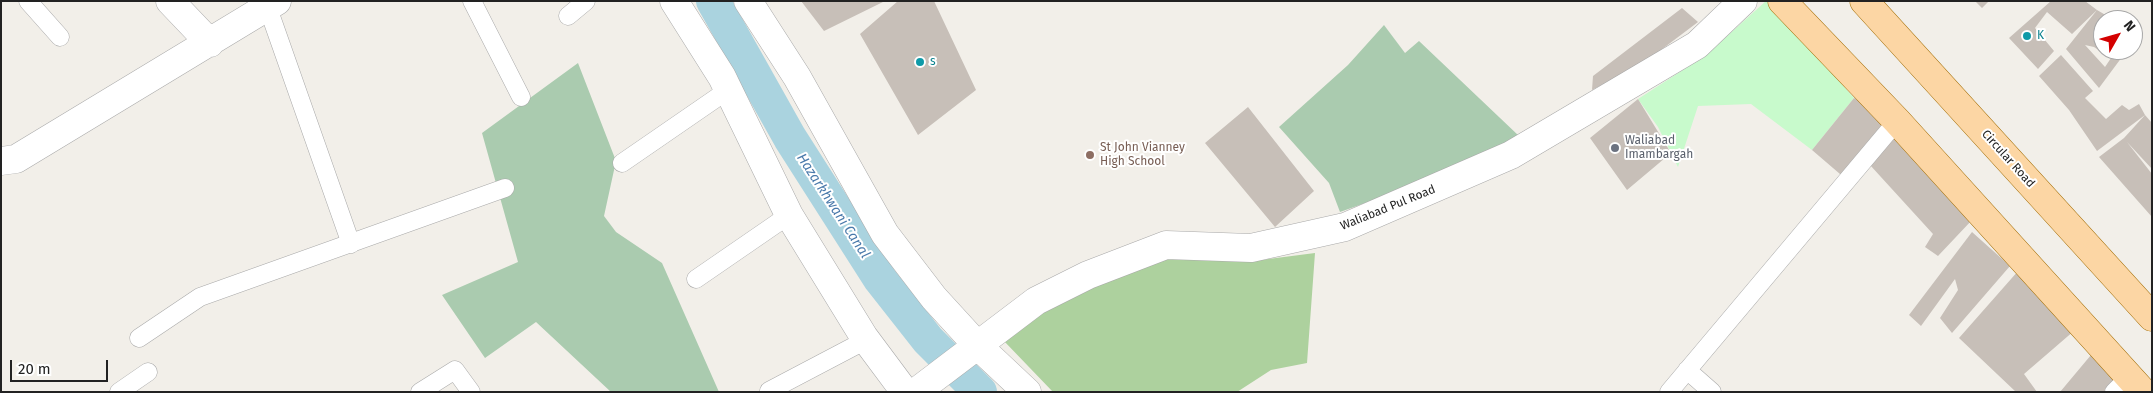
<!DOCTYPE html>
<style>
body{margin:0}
#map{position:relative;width:2153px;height:393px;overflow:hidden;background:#f2efe9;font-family:"Fira Sans",sans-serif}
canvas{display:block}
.frame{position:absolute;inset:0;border:2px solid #222;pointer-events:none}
.north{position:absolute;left:2093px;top:10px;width:50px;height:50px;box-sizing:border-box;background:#fff;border:1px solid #a7a7a7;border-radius:50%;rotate:52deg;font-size:14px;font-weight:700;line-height:20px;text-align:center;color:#222}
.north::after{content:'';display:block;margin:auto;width:18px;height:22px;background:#d40000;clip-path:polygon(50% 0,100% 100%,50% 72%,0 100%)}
.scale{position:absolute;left:10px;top:360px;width:98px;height:22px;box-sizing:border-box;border:2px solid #222;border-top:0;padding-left:6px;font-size:15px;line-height:18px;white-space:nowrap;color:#222;-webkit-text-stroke:4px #fff;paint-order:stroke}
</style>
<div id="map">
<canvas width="2153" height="393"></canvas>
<div class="frame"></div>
<div class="north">N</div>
<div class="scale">20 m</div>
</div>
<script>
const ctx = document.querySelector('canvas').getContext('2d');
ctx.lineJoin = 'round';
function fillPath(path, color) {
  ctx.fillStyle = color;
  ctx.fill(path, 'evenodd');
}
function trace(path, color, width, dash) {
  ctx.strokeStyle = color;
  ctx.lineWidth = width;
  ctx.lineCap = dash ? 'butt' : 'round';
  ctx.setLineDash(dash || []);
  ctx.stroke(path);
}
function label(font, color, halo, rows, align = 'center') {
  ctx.font = font + ' "Fira Sans",sans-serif';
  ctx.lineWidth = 4;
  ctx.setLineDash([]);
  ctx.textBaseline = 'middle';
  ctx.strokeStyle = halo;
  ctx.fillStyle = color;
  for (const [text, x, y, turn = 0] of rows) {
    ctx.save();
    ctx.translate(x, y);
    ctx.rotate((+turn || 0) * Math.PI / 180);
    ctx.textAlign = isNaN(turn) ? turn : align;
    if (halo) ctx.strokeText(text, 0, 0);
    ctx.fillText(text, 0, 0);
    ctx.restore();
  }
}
fillPath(new Path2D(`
 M1315,253L1307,363L1271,370L1237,392H1053L1003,340L1038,314L1091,288L1168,258L1253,261Z`), '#add19e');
fillPath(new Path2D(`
 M1384,25L1405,53L1419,41L1519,136L1477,163L1340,212L1329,183L1279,127L1348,65Z
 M578,63L616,161L604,216L616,232L662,263L719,392H611L536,322L485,358L442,295L518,262L482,133Z`), '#aacbaf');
fillPath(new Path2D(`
 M1766,1H1769L1854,98L1812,150L1751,104L1698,106L1678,167L1658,127L1638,99L1706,55Z`), '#c8facc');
trace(new Path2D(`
 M713,1L790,138L880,279L928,340L980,392`), '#aad3df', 34);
fillPath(new Path2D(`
 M801,1H885L824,31Z
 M898,1H934L976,90L918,135L860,34Z
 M1975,1H1989L1982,8Z
 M2051,1H2085L2097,10L2072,34L2047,12L2035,28L2054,51L2038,69L2009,38Z
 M1682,8L1698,22L1641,65L1592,90L1593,76Z
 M2097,10L2114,20H2103V50H2105L2103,53L2094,47L2085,45L2105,67L2115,52L2122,57L2099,88L2066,49Z
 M2061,55L2093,91L2085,98L2106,119L2122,105L2129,110L2139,104L2145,115L2097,151L2069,110L2039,76Z
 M1854,98L1897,121L1847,180L1812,150Z
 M1638,99L1671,153L1627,190L1590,138Z
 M1248,107L1314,191L1275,227L1205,143Z
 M2145,115L2152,123V169L2127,142L2152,174V217L2099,157L2124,138Z
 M1904,128L1972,220L1938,256L1925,247L1933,234L1870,165Z
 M1972,232L2010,266L1952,333L1940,318L1958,290L1955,279L1921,326L1909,315Z
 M2026,262L2082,324L2024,374L2037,392H2016L1959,338Z
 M2091,355L2129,377L2114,392H2060Z`), '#c7bfb8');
const service = new Path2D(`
 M28,1L60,37
 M472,1L521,97
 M268,8L351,244
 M568,16L586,1
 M622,163L728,90
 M696,279L789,215
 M139,338L200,297L505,188
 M1687,370L1712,392
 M769,391L866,340
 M119,392L148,372
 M420,392L455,370L471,392
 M1669,392L1897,121
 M2114,392L2129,377`);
const minor = new Path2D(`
 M170,1L210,43
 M674,1L722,77L789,215L864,337L905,392
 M748,1L797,77L885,234L934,298L977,345L1027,392
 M1,161L16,159L277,1
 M916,392L1036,301L1088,275L1166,245L1251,248L1345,227L1511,155L1697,45L1743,1`);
const primary = new Path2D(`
 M1782,1L1897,121L2143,392
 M1864,1L2152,317`);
trace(service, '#a9a9a9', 19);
trace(minor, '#a9a9a9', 29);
trace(primary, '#a06b00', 29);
trace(service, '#fff', 18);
trace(minor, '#fff', 28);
trace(primary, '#fcd6a4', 28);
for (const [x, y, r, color] of [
 [2027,36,5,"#0f9aa8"],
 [920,62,5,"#0f9aa8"],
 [1615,148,5,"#6b7280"],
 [1090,155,5,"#8d6e63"]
]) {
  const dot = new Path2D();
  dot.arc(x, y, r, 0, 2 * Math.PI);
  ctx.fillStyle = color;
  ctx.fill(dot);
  trace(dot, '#fff', 2);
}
label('12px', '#0d838f', '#fff', [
 ["K",2037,36],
 ["s",930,62]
], 'left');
label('12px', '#5b616d', '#fff', [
 ["Waliabad",1625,141],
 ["Imambargah",1625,155]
], 'left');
label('12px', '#785e54', '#fff', [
 ["St John Vianney",1100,148],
 ["High School",1100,162]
], 'left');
label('12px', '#222', '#fff', [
 ["Circular Road",2008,159,48],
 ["Waliabad Pul Road",1388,208,-22]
]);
label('italic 14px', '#4a7aab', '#fff', [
 ["Hazarkhwani Canal",833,206,57]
]);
</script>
